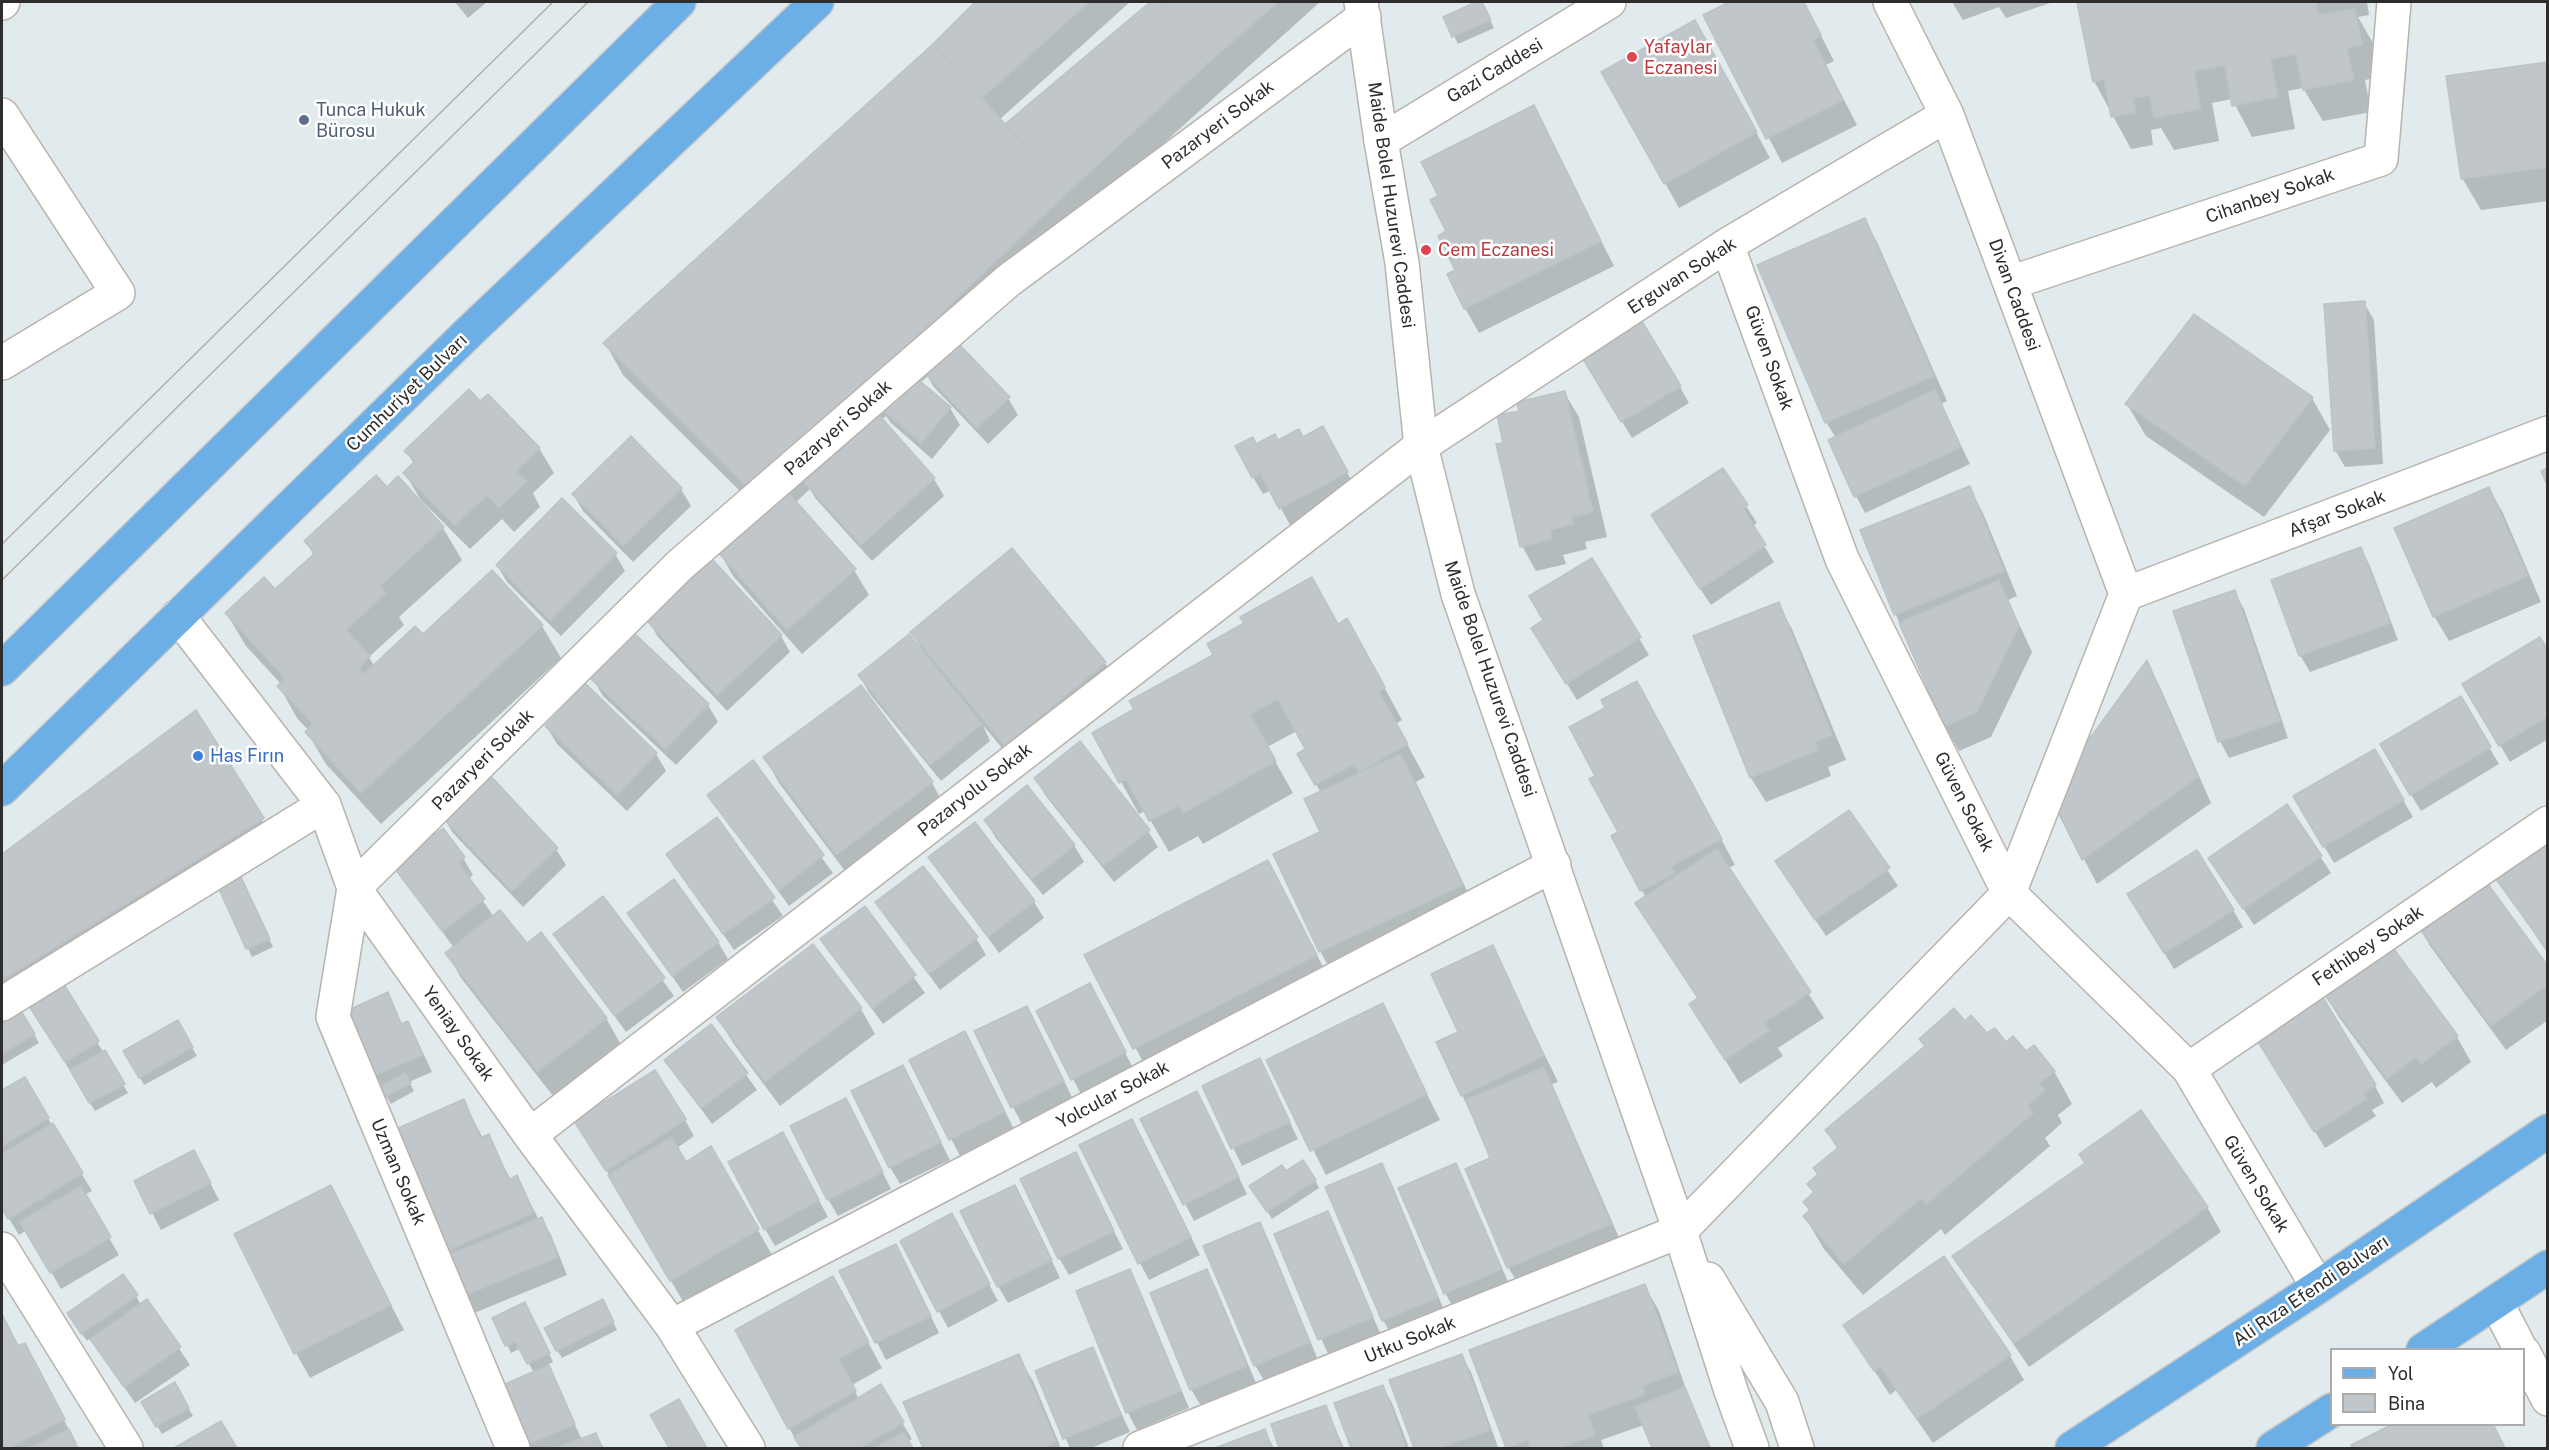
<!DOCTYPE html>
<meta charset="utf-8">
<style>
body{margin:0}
#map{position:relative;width:2549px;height:1450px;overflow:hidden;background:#e1eaed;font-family:"Public Sans",sans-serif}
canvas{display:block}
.frame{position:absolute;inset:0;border:3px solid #2d2d2d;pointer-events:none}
.legend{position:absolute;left:2330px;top:1348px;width:195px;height:78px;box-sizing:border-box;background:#fff;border:2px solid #ababab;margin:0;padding:8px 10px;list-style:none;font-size:18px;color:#2d2d2d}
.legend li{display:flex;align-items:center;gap:12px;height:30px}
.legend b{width:30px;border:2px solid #ababab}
</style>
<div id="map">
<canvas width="2549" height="1450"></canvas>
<div class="frame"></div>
<ul class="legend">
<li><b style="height:8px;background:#6cafe7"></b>Yol</li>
<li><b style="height:16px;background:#c0c6c9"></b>Bina</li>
</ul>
</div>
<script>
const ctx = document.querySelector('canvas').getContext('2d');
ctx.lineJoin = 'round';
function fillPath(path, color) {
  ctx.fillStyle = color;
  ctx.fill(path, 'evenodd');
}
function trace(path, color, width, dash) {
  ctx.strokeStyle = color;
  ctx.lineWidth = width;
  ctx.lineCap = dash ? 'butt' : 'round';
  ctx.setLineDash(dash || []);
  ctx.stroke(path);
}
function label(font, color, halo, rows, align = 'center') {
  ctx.font = font + ' "Public Sans",sans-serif';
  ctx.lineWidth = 5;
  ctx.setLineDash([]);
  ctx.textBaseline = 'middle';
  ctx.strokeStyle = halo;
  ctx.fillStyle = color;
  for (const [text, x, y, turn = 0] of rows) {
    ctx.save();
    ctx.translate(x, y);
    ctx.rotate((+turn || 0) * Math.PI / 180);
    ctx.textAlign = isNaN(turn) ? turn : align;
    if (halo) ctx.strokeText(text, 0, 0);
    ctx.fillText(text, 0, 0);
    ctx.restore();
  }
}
fillPath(new Path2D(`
 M455,2H487L468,18Z
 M977,2H1130L999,120L1005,126L1153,2H1320L1082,217L1084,226L959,346L1008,398L1018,415L988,444L933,386L928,376L920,383L950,408L960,425L932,459L891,423L886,416L881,420L934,479L944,496L872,561L816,499L810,489L795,503L854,570L869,595L802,654L733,576L719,551L762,513L623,375L605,343L934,44Z
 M1481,2L1494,28L1458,44L1445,18Z
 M1732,2H1804L1834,61L1826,65L1857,125L1782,163L1705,15Z
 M1952,2H2053L2006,18L1999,7L1963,20Z
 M2079,2H2367L2369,15L2358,17L2373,43L2379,77L2365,80L2371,112L2323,121L2303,88L2288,91L2295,129L2252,137L2232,99L2212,103L2219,141L2174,150L2161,128L2151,130L2153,145L2131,149L2094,81Z
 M1709,46L1770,158L1679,208L1665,183Z
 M2548,64V201L2481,210L2462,178Z
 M1533,107L1614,266L1479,333L1465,308L1440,197Z
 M1864,219L1878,244L1947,401L1941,404L1970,464L1865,513L1856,496L1836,438L1826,422Z
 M2364,303L2374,320L2383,464L2345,467L2335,450Z
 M1582,355L1680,387L1689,403L1632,438Z
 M1564,392L1579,417L1607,537L1585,542L1587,549L1563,555L1566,564L1536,571L1522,546L1520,412Z
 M2312,398L2330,430L2264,517L2146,436L2127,404Z
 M480,403L539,448L554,473L533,493L540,507L514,532L502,519L470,549L420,499L405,473L414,464L406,451Z
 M631,438L681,489L691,506L633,562L583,511L573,494Z
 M1303,439L1332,445L1356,489L1290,525L1271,490L1263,494L1253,477L1278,442Z
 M1723,470L1757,523L1752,526L1774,562L1711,605L1663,533Z
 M1969,488L1983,513L2017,596L2008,600L2032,652L1991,737L1959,751L1945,726L1896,615L1862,530Z
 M387,489L443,528L462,560L399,617L404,625L369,657L374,666L423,636L491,572L542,626L561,658L381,824L326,764L307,732L309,731L297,718L279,686L281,684L246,646L227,614L275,591L314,556L306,541Z
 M2489,489L2503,513L2541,602L2449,641L2434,616L2396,529Z
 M2361,549L2370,566L2398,640L2310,672L2300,655Z
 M615,554L625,571L561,636L507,582L497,565Z
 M1592,560L1649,655L1577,700L1543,645L1545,620Z
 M2234,592L2244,609L2288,738L2229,758L2220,741Z
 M1778,604L1792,629L1846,760L1828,767L1831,776L1766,802L1751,778L1695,637Z
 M648,620L781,636L790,652L727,711L658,637Z
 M1338,626L1365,652L1402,720L1396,724L1425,777L1416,782L1476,910L1334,976L1320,951L1321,793L1299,754L1307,749L1297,731L1267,747L1293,793L1203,844L1198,836L1169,852L1145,811L1139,814L1094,734Z
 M912,632L1105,663L1119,687L1020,770L983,725L990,741L941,781L869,693L860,676L921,648Z
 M2548,653V739L2510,762L2464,684Z
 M2146,663L2160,687L2211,803L2097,884L2050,794Z
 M593,679L708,705L718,722L676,765L603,696Z
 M2460,698L2499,764L2421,811L2391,762Z
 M1651,707L1735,865L1728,868L1824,1018L1778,1048L1783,1056L1740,1084L1691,1005L1698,999L1637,904L1646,898L1613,837L1620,833L1598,777Z
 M196,712L281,851L240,876L273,947L252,957L220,888L63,986L128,1093L95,1111L30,1006L21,1012L39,1043L2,1065V856Z
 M547,727L656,754L666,771L627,811L557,744Z
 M2374,751L2413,817L2334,863L2295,797Z
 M765,758L932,783L946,808L851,879L779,783Z
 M752,762L833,873L789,906L709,795Z
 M1036,778L1148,831L1158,847L1114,882L1045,795Z
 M2287,806L2331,873L2254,925L2210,858Z
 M1849,812L1898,886L1826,936L1777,862Z
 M443,816L556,849L566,865L523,907L453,833Z
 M717,819L783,916L734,950L668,854Z
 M986,820L1074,845L1084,862L1043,895L995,837Z
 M2548,844V954L2498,879Z
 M463,858L473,875L468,879L494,917L606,1018L620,1043L553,1096L461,978L447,953L454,948L394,865Z
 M930,858L1034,902L1044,918L999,953Z
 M1268,862L1330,980L1149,1073L1086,955Z
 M603,898L674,996L626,1032L555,934Z
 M877,903L976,938L986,955L940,990Z
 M864,908L925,993L883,1024L822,940Z
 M2233,910L2243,927L2174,969L2139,911Z
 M629,914L718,942L728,959L683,992Z
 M2416,921L2548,968V1020L2506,1050L2430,946Z
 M2388,943L2457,1037L2471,1062L2436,1088L2432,1082L2402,1103L2338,1016L2323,991Z
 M813,946L861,1009L875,1034L780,1106L733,1043L718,1018Z
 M1492,947L1558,1082L1552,1084L1624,1249L1523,1292L1508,1267L1467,1169L1492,1159L1462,1095L1460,1032Z
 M387,994L403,1025L408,1023L417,1040L432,1072L409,1082L414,1091L391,1104L384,1093H382L344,1013Z
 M1099,1002L1134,1070L1082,1096L1038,1012Z
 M1382,1005L1440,1120L1326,1175L1268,1061Z
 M177,1022L197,1056L144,1085L125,1051Z
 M1965,1023L2026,1053L2054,1071L2072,1104L2058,1115L2062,1123L2045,1138L2050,1146L1945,1235L1941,1229L1863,1295L1824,1249L1805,1217L1810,1212L1805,1202L1814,1194L1809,1184L1819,1176L1838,1150L1826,1130L1925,1047L1921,1039Z
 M1036,1025L1073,1099L1022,1124L1013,1107Z
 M711,1026L757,1090L712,1124L666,1061Z
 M2264,1049L2375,1086L2384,1103L2372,1110L2376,1116L2325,1148Z
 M974,1050L1014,1129L960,1156L911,1061Z
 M1259,1060L1298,1139L1242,1166L1204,1087Z
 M903,1067L950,1160L900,1184L890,1167Z
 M24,1079L92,1191L84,1195L119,1255L61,1289L27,1230L19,1235L2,1207V1092Z
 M463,1101L483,1138L488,1136L511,1180L517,1177L539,1220L541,1219L551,1235L567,1275L474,1313L464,1296L452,1255L396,1131Z
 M1206,1110L1247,1194L1194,1221L1142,1120Z
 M855,1117L891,1189L838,1216L828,1199Z
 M685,1120L694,1136L677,1148L686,1163L711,1148L772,1255L685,1305L617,1187L576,1122Z
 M1141,1137L1200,1255L1149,1280L1140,1263Z
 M792,1151L828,1217L775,1246L765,1229Z
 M1075,1154L1123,1249L1069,1275L1059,1258Z
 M1381,1165L1391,1182L1446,1315L1393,1337L1383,1320Z
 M1456,1165L1510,1286L1455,1310L1445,1293Z
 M203,1169L219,1200L161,1230L136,1182Z
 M1315,1180L1319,1188L1272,1219L1256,1194Z
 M330,1187L404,1330L310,1378L296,1353Z
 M1024,1203L1060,1278L1008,1303L998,1286Z
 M2207,1207L2221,1232L2029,1367L1954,1257Z
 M1327,1213L1381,1335L1329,1356L1275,1234Z
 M1259,1224L1269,1241L1318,1360L1265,1382L1255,1365Z
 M961,1232L998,1301L948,1328L939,1311Z
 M905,1262L939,1333L886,1360L841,1272Z
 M1130,1271L1139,1288L1189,1408L1137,1430L1128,1413L1078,1292Z
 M1207,1271L1216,1288L1256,1383L1201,1406L1191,1389Z
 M1645,1286L1659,1311L1689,1398L1711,1448H1654L1644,1425L1601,1440L1604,1448H1507L1471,1351Z
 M136,1296L141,1305L147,1301L190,1365L135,1403L91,1338L87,1341L73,1322Z
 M847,1303L882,1368L852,1385L859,1399L880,1386L912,1439L907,1442L911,1448H801L789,1428Z
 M607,1309L617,1330L562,1358L557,1350Z
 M529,1312L553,1362L547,1365L582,1440L596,1435L604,1448H527L534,1373L521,1348L511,1353L494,1318Z
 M2,1314L19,1347L39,1370L78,1448H2Z
 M1845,1325L2010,1356L2024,1380L1933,1443L1896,1390L1890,1395Z
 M1092,1349L1130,1432L1091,1448H1070L1037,1371Z
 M1461,1355L1471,1372L1498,1447L1416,1448L1391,1381Z
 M1018,1356L1033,1381L1061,1448H924L905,1403Z
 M174,1384L193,1416L162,1434L143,1402Z
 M1382,1386L1392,1403L1409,1448H1353L1336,1403Z
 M1326,1407L1344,1448H1281L1273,1425Z
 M220,1423L236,1448H177Z
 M2397,1424H2493L2505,1448H2354L2353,1446Z
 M1264,1431L1274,1448H1219Z`), '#0003');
const building = new Path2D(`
 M975,2H1089L982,98L933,44Z
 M1150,2H1161L1207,64L1067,193L1005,124Z
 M1161,2H1278L1207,64Z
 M1476,2H1482L1491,20L1452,37L1443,17Z
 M1729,2H1804L1821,35L1813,40L1843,100L1766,139L1703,15Z
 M2077,2H2316L2318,15L2355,9L2362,45L2347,48L2354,80L2303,90L2296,54L2270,59L2278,97L2232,106L2225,65L2194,71L2201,109L2154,118L2150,95L2133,98L2136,113L2111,117L2104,79L2093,82Z
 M1695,20L1757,132L1664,184L1601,72Z
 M933,44L1067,193L753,493L603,343Z
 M2548,62V167L2461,179L2446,76Z
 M1534,105L1601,241L1464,309L1447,274L1455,270L1438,236L1446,231L1430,200L1438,196L1421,162Z
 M1865,218L1934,376L1825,423L1757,265Z
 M2365,301L2375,448L2334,451L2324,304Z
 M2194,314L2313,397L2245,486L2125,404Z
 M1640,318L1681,386L1621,422L1580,354Z
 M954,339L1010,397L977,428L921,369Z
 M909,372L951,407L921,443L879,406Z
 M469,389L480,401L488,394L540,448L516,471L527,481L499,508L487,495L455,525L403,473L415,461L404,451Z
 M1935,390L1961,447L1854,497L1828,440Z
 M1565,391L1593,512L1572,517L1573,524L1550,530L1552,539L1520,547L1496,444L1503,443L1497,415L1519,411L1517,402Z
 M879,415L935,478L861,545L804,482Z
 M1323,426L1348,472L1279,509L1260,473L1252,478L1235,446L1253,437L1256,444L1275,434L1278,440L1299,429L1303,437Z
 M631,436L682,488L623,546L572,494Z
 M1723,468L1748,505L1743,509L1766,545L1700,589L1651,515Z
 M2548,468V487L2541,471Z
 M376,475L387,487L398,476L444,527L380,586L386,593L346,630L370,656L359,668L364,674L415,626L423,634L492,570L543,625L361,793L305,732L313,724L277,686L285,678L225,613L264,577L275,589L315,553L304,541Z
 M1970,486L2004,571L1894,615L1860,530Z
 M2489,487L2528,576L2433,617L2394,528Z
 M786,490L856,569L787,630L717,551Z
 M562,498L617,553L550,620L496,565Z
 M2361,547L2390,623L2299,656L2271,580Z
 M1012,548L1106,662L1005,746L910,632Z
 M1592,558L1641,637L1566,684L1531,628L1543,620L1529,596Z
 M712,559L782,635L717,695L646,620Z
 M1312,577L1338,624L1347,618L1385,687L1379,692L1408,744L1359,772L1354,764L1315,785L1297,754L1305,749L1278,699L1250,714L1276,761L1183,813L1179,805L1149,821L1126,779L1119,783L1092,733L1134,709L1129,701L1213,655L1207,644L1244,623L1240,617Z
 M1999,580L2019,626L1977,712L1944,726L1899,623Z
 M2235,590L2280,721L2218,742L2173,611Z
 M1779,602L1832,735L1815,742L1818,750L1750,778L1693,636Z
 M634,633L709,704L665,749L591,679Z
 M909,634L982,724L930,765L858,675Z
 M2540,637L2548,650V716L2499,746L2462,684Z
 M2147,660L2198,777L2082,860L2049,794Z
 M1637,681L1722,839L1671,866L1675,873L1640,891L1611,836L1618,832L1589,779L1595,776L1569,727L1605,708L1601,700Z
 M586,684L657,753L617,795L545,726Z
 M861,685L933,782L836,855L763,757Z
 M2461,696L2491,747L2410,795L2380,744Z
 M196,710L264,818L2,980V854Z
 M1080,741L1150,830L1103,866L1034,778Z
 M2375,749L2404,800L2323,847L2293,796Z
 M1401,754L1463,885L1319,952L1273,854L1320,832L1304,799Z
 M753,760L824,855L779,890L707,795Z
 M487,772L558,848L512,891L441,816Z
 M1027,785L1075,845L1032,879L984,820Z
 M2287,804L2322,856L2243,909L2208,858Z
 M1849,810L1890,868L1815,920L1775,861Z
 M717,817L775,898L723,934L666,854Z
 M975,822L1035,901L988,937L928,857Z
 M443,828L465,857L458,863L485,899L442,931L392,865Z
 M2548,842V951L2496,879Z
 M1717,849L1811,992L1764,1023L1770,1030L1725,1060L1689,1004L1698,998L1635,903Z
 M2197,850L2234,910L2164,953L2127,894Z
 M1268,860L1317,955L1133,1049L1084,955Z
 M923,866L978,937L929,974L875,902Z
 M2479,872L2548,966V984L2491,1026L2414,921Z
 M241,877L270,939L246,949L218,887Z
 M674,879L719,942L672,976L627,913Z
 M603,896L665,978L615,1016L553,934Z
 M865,906L916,975L872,1008L820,939Z
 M500,910L527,943L541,932L607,1018L537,1072L445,953Z
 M2388,941L2458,1036L2421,1064L2416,1057L2387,1079L2321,990Z
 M813,944L862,1008L765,1082L716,1017Z
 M1493,945L1544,1056L1461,1096L1436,1042L1458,1032L1431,974Z
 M60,978L99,1041L65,1062L25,1000Z
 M1090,983L1126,1052L1071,1080L1036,1011Z
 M2319,991L2376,1085L2363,1093L2367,1099L2314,1132L2252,1032Z
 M388,992L401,1024L408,1021L423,1055L371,1077L342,1013Z
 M1383,1003L1427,1094L1310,1151L1266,1060Z
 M18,1006L35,1034L2,1054V1016Z
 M1027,1006L1064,1081L1011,1108L974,1031Z
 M1954,1008L1965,1021L1971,1015L1987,1033L1995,1028L2006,1042L2013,1036L2026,1051L2034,1045L2055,1071L2039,1083L2045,1090L2027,1106L2033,1113L1926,1204L1921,1198L1844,1264L1803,1216L1810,1210L1803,1202L1814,1192L1807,1184L1818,1174L1813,1168L1839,1147L1825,1130L1925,1046L1919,1039Z
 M178,1020L193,1047L139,1078L123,1051Z
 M711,1024L748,1073L701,1108L664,1060Z
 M965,1031L1005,1112L949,1140L909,1060Z
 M105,1050L125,1084L89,1103L70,1070Z
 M1260,1058L1290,1122L1231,1149L1202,1086Z
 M903,1065L941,1142L889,1168L851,1091Z
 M1544,1067L1611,1224L1507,1268L1465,1169L1490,1158L1466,1100Z
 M655,1070L686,1119L606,1171L574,1121Z
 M405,1073L411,1083L385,1097L380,1087Z
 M25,1077L49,1118L2,1146V1090Z
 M1197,1091L1239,1177L1183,1205L1140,1119Z
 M846,1098L883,1172L827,1200L790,1126Z
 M464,1099L480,1138L489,1134L509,1180L517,1175L534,1213L448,1250L394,1130Z
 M2141,1110L2208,1207L2014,1343L1952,1256L2085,1163L2079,1154Z
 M1132,1119L1191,1237L1138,1264L1079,1145Z
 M53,1123L83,1173L8,1219L2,1209V1154Z
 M783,1132L819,1200L764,1230L728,1162Z
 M672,1137L686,1162L711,1146L759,1229L670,1281L608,1175Z
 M194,1150L211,1183L150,1214L134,1181Z
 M1076,1152L1114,1231L1058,1259L1020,1179Z
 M1303,1160L1316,1180L1267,1212L1249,1186L1282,1165L1286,1171Z
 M1382,1163L1438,1297L1382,1321L1325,1187Z
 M1456,1163L1502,1269L1444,1294L1398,1188Z
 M331,1185L391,1305L294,1354L234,1234Z
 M1015,1185L1052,1260L997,1287L960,1211Z
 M81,1186L111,1237L50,1273L20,1222Z
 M1328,1211L1373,1317L1318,1340L1274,1234Z
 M952,1213L990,1284L937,1312L900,1241Z
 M542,1217L558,1257L463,1296L446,1256Z
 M1260,1222L1310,1342L1254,1366L1203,1246Z
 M896,1244L931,1316L875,1343L839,1271Z
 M1944,1256L2011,1355L1917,1419L1880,1366L1874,1371L1843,1325Z
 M1130,1269L1181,1391L1126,1413L1076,1291Z
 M1207,1269L1247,1366L1190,1390L1150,1293Z
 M123,1274L138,1295L81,1334L67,1313Z
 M833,1276L869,1342L839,1359L856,1391L788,1429L735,1330Z
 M1645,1284L1678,1372L1642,1386L1645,1394L1588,1415L1595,1435L1558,1448H1531L1528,1440L1506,1448L1469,1350Z
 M147,1299L181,1347L124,1387L90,1339Z
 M603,1299L614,1322L556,1351L544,1328Z
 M525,1302L550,1353L527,1364L515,1341L505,1346L492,1318Z
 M2,1314L18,1346L25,1343L65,1419L9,1448H2Z
 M1093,1347L1121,1415L1063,1439L1035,1371Z
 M1019,1354L1056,1442L1041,1448H923L903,1402Z
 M1462,1354L1490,1430L1438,1448H1414L1389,1380Z
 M549,1365L575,1424L524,1446L498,1387Z
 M175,1382L189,1408L156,1427L141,1402Z
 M881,1384L904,1422L859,1448H801L794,1437Z
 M1383,1385L1406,1448H1351L1334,1403Z
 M1685,1387L1710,1448H1652L1635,1407Z
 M679,1399L707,1448H669L650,1415Z
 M1326,1405L1342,1448H1279L1271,1424Z
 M221,1421L237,1448H174Z
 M2393,1424H2493L2505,1448H2352L2351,1445Z
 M69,1429L78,1448H29Z
 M1265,1429L1272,1448H1215Z
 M903,1432L913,1448H876Z
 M596,1433L602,1448H556Z`);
fillPath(building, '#c0c6c9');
trace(building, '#bac4c9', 1.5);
const minor = new Path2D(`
 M1890,2L1947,115L2126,594
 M2,3L3,2
 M2,115L118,293L2,363
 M1381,141L1609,2
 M1727,245L1842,559L2009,893L2189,1069L2318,1287
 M2010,283L2381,159L2394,2
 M2126,594L2548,433
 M178,616L324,805L354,888L530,1135L672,1326L748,1448
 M354,888L680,565L1009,280L1364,17
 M354,888L333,1017L513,1448
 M2,1004L324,805
 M2189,1069L2548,823
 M530,1135L1421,446L1727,245L1947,115
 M2,1249L126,1448
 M2496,1302L2521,1350
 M672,1326L1554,865
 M2524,1353L2548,1399
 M1140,1448L1680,1231L2009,893L2126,594`);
const secondary = new Path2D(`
 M1361,2L1381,141L1402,263L1421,446L1458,594L1680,1231L1731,1391L1752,1448
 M1708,1279L1782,1402L1797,1448`);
const primary = new Path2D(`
 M2,669L679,2
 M2,789L468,333L817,2
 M2423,1350L2548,1267
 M2072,1448L2318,1287L2548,1131
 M2273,1448L2332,1410`);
trace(minor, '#b8b3ad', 36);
trace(secondary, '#b8b3ad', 36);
trace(primary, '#c8c8c8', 36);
trace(minor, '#fff', 33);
trace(secondary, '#fff', 33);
trace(primary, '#6cafe7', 33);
trace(new Path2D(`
 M2,544L553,2
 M2,580L588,2`), '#b6ada3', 1.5);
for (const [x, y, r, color] of [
 [1632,57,6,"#e0444e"],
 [304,120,6,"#5c6f8a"],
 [1426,250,6,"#e0444e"],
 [198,756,6,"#3f7fe0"]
]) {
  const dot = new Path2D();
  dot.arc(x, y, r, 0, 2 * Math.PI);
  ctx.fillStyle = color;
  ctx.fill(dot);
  trace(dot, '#fff', 2);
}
label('18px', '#be3a42', '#fff', [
 ["Yafaylar",1644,47],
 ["Eczanesi",1644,68],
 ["Cem Eczanesi",1438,250]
], 'left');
label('18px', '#2d2d2d', '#fff', [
 ["Gazi Caddesi",1495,71,-31],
 ["Pazaryeri Sokak",1218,125,-37],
 ["Cihanbey Sokak",2270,196,-19],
 ["Maide Bolel Huzurevi Caddesi",1391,205,82],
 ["Erguvan Sokak",1682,276,-33],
 ["Divan Caddesi",2014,295,70],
 ["Güven Sokak",1769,358,70],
 ["Cumhuriyet Bulvarı",407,393,-44],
 ["Pazaryeri Sokak",838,428,-41],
 ["Afşar Sokak",2337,514,-21],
 ["Maide Bolel Huzurevi Caddesi",1490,679,71],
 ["Pazaryeri Sokak",483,760,-45],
 ["Pazaryolu Sokak",975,790,-38],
 ["Güven Sokak",1964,802,63],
 ["Fethibey Sokak",2368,946,-34],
 ["Yeniay Sokak",458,1034,55],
 ["Yolcular Sokak",1113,1095,-28],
 ["Uzman Sokak",398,1172,67],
 ["Güven Sokak",2256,1184,59],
 ["Ali Rıza Efendi Bulvarı",2311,1291,-34],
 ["Utku Sokak",1410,1340,-22]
]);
label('18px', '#4e5e75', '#fff', [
 ["Tunca Hukuk",316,110],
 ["Bürosu",316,131]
], 'left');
label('18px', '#366cbe', '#fff', [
 ["Has Fırın",210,756]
], 'left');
</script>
